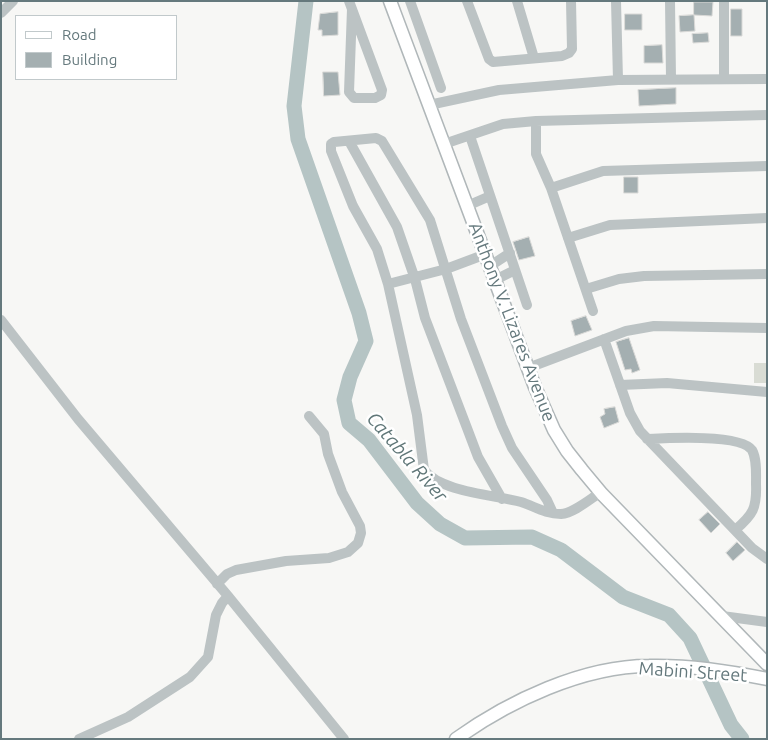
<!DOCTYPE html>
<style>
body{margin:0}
#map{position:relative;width:768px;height:740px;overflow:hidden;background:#f7f7f5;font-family:Ubuntu,sans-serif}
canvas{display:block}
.frame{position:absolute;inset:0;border:2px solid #65797d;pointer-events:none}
.legend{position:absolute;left:15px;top:15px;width:162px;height:65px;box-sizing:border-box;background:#fff;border:1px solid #c1c9cb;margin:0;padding:6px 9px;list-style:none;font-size:15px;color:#65797d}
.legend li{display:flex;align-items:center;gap:10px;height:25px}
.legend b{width:25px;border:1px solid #c1c9cb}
</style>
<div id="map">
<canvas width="768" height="740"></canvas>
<div class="frame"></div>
<ul class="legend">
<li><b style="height:6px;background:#fff"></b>Road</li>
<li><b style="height:14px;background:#a4afb1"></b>Building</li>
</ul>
</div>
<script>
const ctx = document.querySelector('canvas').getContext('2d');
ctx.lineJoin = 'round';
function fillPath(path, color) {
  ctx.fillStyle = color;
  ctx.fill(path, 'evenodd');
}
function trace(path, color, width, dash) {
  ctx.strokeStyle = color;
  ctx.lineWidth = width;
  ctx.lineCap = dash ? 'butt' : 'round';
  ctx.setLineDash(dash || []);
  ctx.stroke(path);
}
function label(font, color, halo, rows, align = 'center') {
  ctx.font = font + ' Ubuntu,sans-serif';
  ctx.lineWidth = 5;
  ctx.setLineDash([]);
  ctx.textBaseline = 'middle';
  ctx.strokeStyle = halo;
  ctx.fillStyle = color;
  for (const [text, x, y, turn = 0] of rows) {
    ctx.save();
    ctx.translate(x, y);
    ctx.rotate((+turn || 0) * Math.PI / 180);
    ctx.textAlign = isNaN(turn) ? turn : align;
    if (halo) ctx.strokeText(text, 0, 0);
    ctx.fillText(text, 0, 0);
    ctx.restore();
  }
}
fillPath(new Path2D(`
 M754,363H767V383H754Z`), '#d9dcd4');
trace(new Path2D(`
 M306,1L294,106L298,139L359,313L366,341L350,377L344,400L349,423L369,440L417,503L440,524L465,538L532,537L561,550L623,597L669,615L690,638L731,725L742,739`), '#b5c4c4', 15);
const building = new Path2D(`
 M694,2H713L712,16L694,15Z
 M731,9H742V36H731Z
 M338,12V35L322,36V30H318L320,14Z
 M625,14H642V30H625Z
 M694,15L695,31L680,32L679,16Z
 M708,33L709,42L693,43L692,34Z
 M662,45L663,63H644V46Z
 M323,72H338L340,95L324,96Z
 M676,88V104L639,106L638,90Z
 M624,177H638V193H624Z
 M529,237L535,256L519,260L513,242Z
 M586,316L592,330L575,336L571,321Z
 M629,338L640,370L632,373L631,369L625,370L616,342Z
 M615,407L619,422L604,428L600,417L605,414L604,409Z
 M708,512L720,524L711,533L699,520Z
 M737,542L745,550L733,561L726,553Z`);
fillPath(building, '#a4afb1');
trace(building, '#d9d9d7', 1);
const major = new Path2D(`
 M390,1L535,387L554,430L567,451L582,470L602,494L767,664
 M456,739C509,701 583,666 649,666C689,665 729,671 767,679`);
trace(major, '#b0b7b9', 15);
trace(new Path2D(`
 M349,1L382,90L381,95L375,98H354L349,92L352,9
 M410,1L441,88
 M467,1L489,59L493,62L562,56L569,53L572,49L571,1
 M517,1L534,58
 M616,1L618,80
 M670,1L671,79
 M724,1V79
 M1,13L13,1
 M429,105L499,90L618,80L767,79
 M536,121V154L551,188L593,311
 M470,136L527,305
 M349,141L397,227L415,279L425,318L467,428L478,457L502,499
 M444,144L503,124L536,121L767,115
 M551,188L603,171L767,166
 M467,206L490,196
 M568,238L610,225L767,218
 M490,266L510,253
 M495,280L515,270
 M388,284L446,269L486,254
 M586,289L619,279L644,276L767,274
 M1,320L78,419L228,596L344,739
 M604,339L630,413L640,431L752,548L767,559
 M528,368L626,331L654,326L767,328
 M620,385L667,383L767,392
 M647,439C667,438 741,434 752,450C757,459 756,474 756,484C757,508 753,515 735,530
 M553,513L547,500L512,448L502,426L461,319L430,220L382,141L376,138L334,142L331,144V151L353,206L377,249L388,284L417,415L424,470C440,492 496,495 521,502C534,506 545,514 561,514C574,513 590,499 601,492
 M217,584L227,574L236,570L286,561L329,558L348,552L358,543L361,533L360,526L342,492L328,454L324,434L309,416
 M722,616L767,622
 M79,739L128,717L190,677L208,657L216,615L222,603L228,596`), '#bcc3c4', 10);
trace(major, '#fff', 12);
label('18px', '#65797d', '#fff', [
 ["Anthony V. Lizares Avenue",512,322,69],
 ["Mabini Street",693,672,4]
]);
label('italic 19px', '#607778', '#fff', [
 ["Catabla River",407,457,49]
]);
</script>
